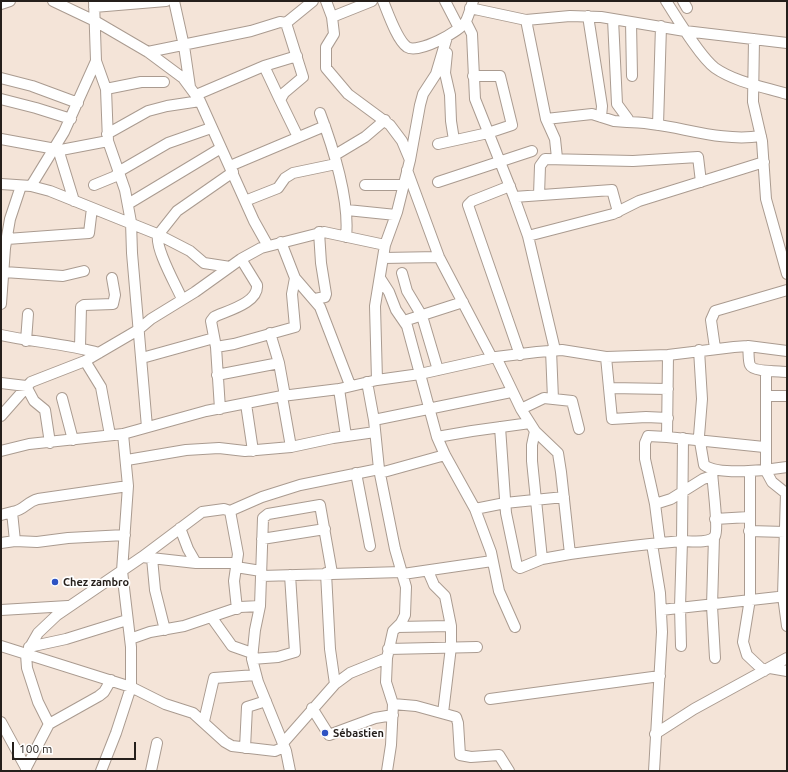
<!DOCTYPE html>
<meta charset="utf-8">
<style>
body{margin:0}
#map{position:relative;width:788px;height:772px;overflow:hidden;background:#f4e4d8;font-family:Ubuntu,sans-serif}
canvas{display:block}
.frame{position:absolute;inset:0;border:2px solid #251f1b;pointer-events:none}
.scale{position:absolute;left:12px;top:742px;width:124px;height:18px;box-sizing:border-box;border:2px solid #251f1b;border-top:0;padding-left:5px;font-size:12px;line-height:14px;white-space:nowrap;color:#251f1b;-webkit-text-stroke:3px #fff;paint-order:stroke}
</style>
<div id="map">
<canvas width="788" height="772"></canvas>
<div class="frame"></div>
<div class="scale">100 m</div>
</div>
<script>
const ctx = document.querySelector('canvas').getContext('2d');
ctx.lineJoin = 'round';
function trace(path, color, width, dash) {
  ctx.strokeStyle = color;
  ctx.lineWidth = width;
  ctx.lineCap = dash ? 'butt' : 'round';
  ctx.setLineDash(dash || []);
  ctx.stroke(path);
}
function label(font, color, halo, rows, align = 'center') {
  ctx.font = font + ' Ubuntu,sans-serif';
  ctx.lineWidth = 3.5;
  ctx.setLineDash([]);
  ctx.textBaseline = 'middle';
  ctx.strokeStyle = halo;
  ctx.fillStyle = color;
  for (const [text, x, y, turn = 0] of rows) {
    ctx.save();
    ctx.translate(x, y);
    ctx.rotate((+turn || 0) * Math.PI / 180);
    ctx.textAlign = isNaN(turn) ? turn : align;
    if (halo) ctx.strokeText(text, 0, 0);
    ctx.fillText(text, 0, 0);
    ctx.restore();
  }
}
const minor = new Path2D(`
 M53,1L95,21L148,52L183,78L200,101L254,221L268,246
 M174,1L184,46L190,87
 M326,1L332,17L334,34L326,47V68L348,94L390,125L402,141L410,160
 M383,1C388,13 397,40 407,47C418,54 460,32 466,21C469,15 471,7 473,1
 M445,1L459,28
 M666,1C677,18 700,57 715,68C735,82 764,87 787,94
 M683,1L687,8
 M1,4L10,1
 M94,7L166,1
 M470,8L526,20L570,16L601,17L685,31L787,43
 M588,16L602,106L601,117
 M332,17L372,1
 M613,19L617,104L628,119L627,122C673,122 715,143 761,136
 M526,20L546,119L555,139L557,158
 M466,22L472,34L475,99L514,197L528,236L555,350
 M631,22L632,76
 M286,23L303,77L284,93L280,100L298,137
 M754,39L753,102L762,141L766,199L787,274
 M148,52L251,31L280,22L286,23L313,1
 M447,53L445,73L450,95L451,121L454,140
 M96,61L106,89L108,141L125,190L131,222L132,253L147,427
 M264,66L280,100
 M1,78L32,86L78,103
 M106,89L141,82H164
 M196,95L264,66L297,56
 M1,99L36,108L71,119
 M320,113C333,147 350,201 346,237
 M546,119L592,114L614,121L627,122
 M658,125L661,26
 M107,134L148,111L167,106L200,101
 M1,139L61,150L108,141
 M438,144L488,133L512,125L500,76H473
 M58,149L74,201
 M335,155L365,137L385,120
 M230,166L325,126
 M407,170L439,257L492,358
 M438,182L532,151
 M1,184L31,186L50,191L157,234L190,251L204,263L230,267
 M94,185L116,176L118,172L168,143L211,128
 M365,185H404
 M31,186L64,132L96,61L94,1
 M510,186L472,201L468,205L520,355
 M539,195L540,166L545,159L633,161L698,157L701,182
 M514,197L612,190L618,212
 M245,201L278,188L285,178L293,173L336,164
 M128,204L221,148
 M347,210L396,215
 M528,236L613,214L639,201L764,162
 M7,239L89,233L92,208
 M281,242L295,278L320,307L350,385
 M383,258L439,257
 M4,272L63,276L84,271
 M402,273L407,291L422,316L438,370
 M380,278L389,292L396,310L407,326L437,437L445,455L475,509L491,552L499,591L515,627
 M182,299C176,285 155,249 158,235L177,211L233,172
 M315,299L325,297L326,294L321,263L319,232
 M1,304L5,248L10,219L21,186
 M404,321L463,302
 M270,333L279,363L285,396
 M1,335C34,342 67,344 99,353
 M26,341L28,314
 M748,346C749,352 748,360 750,365C753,372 780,371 787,372
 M80,347L81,307L84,305L113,304L115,295L112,278
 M216,347L234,344L295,327L292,294L295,278
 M715,348L711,320L715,311L787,290
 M551,350L553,399
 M699,350L702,399L699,436L704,465C719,476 769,470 787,467
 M668,355L667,437L764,447
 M496,357L521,409L535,431L558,453L561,472L570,554C607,549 645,544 682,541C690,541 710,544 715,536C719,527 712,482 712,469
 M606,357L612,419L646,417L668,418
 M142,358L214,338
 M85,361L101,387L110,435
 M766,371V471L772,482L787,494
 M217,375L279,363
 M377,380L375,306L385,245L397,212L410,160L420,105L423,94L436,74L447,37
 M367,382L374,420L379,469L395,549L406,587L405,615L401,623L393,631L387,658L386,682L393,704L391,745L387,771
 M1,383L26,386L34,401L45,410L50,443
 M610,388L668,389
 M339,389L346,436
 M282,396L291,447
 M766,396H787
 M62,398L73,440
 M246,404L253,451
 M220,409L216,347L211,321L214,317C226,311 259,303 257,285L241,259
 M521,409L544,398L572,401L579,429
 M1,416L31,382L85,361L138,330L151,319L195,292L241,259L261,248L324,232L385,245
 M374,420L511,392
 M500,427L506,513L517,566L520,568L542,559L570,554
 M535,431L532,445V461L542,559
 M437,437L472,431L530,423
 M1,451L29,444L123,434L206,411L282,396L339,389L377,380L420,374L496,357L537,352L562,350L606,357L668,355L734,347L748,346L787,351
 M127,460L186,450L219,448L245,451L291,447L333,438L375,432
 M750,471V599L743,642L747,655L764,671
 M356,473L370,546
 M380,473L445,455
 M786,493L783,596L787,626
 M655,504L671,499L703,479L712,476
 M475,509L505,503L564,497
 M230,511L238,554L234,581L237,609
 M12,512C25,510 26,502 38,499L128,486
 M1,515L12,512L15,541
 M715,519L749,517
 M180,528L188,549L196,563
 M749,531L785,532
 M714,537L712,606L715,658
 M262,539L325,529
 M1,543L15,541L37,542L68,538L125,535
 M660,543L655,504L645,459V443L648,436L667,437
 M652,544L660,593L662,632L654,771
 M142,557L196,563H237
 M152,558L155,590L165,630
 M236,567L261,571
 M428,571L434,585L445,596L451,626V647L443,713
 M326,573L330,649L335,684
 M403,574L492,561
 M261,576L402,572
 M1,610L68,606
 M661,610L787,596
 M212,618L232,646L252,653
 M397,627L451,626
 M130,639L150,632L184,626L240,607L260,606
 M1,646L131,687L165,704L193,713L225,742L232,746L275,751L284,747
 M681,646L680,607L682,541L683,438
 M29,647L66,639L127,620
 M388,649L477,647
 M252,659L278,657L295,652L290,575
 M770,668L787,671
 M490,699L660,676
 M393,704L416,706L456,717L458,723L460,755L471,757L499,755L509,771
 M312,708L329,735L375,718L393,715
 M204,721L214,678L256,675
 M1,722L26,768V771
 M49,724L38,702L27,668L26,654L38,633L57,615L142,557L202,512L224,509L230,511L262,497L300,485L379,469
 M655,734L694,709L787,658
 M283,743L335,684L350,673L387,658
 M245,748L247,707L266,701
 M26,768L49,724L99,696L104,692L111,680
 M101,771L116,733L131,687V647L122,571L128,486L123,434
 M151,771L157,743
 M290,771L286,751L258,682L252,659L255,630L260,606L263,518L268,514L320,505L332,573`);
trace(minor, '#aa9b90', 12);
trace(minor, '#fff', 10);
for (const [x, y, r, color] of [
 [55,582,4,"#2e53c3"],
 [325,733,4,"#2e53c3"]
]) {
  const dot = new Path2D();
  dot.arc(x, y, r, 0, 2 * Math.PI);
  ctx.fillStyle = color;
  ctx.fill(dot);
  trace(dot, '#fff', 1.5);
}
label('bold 11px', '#251f1b', '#fff', [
 ["Chez zambro",63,582],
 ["Sébastien",333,733]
], 'left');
</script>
